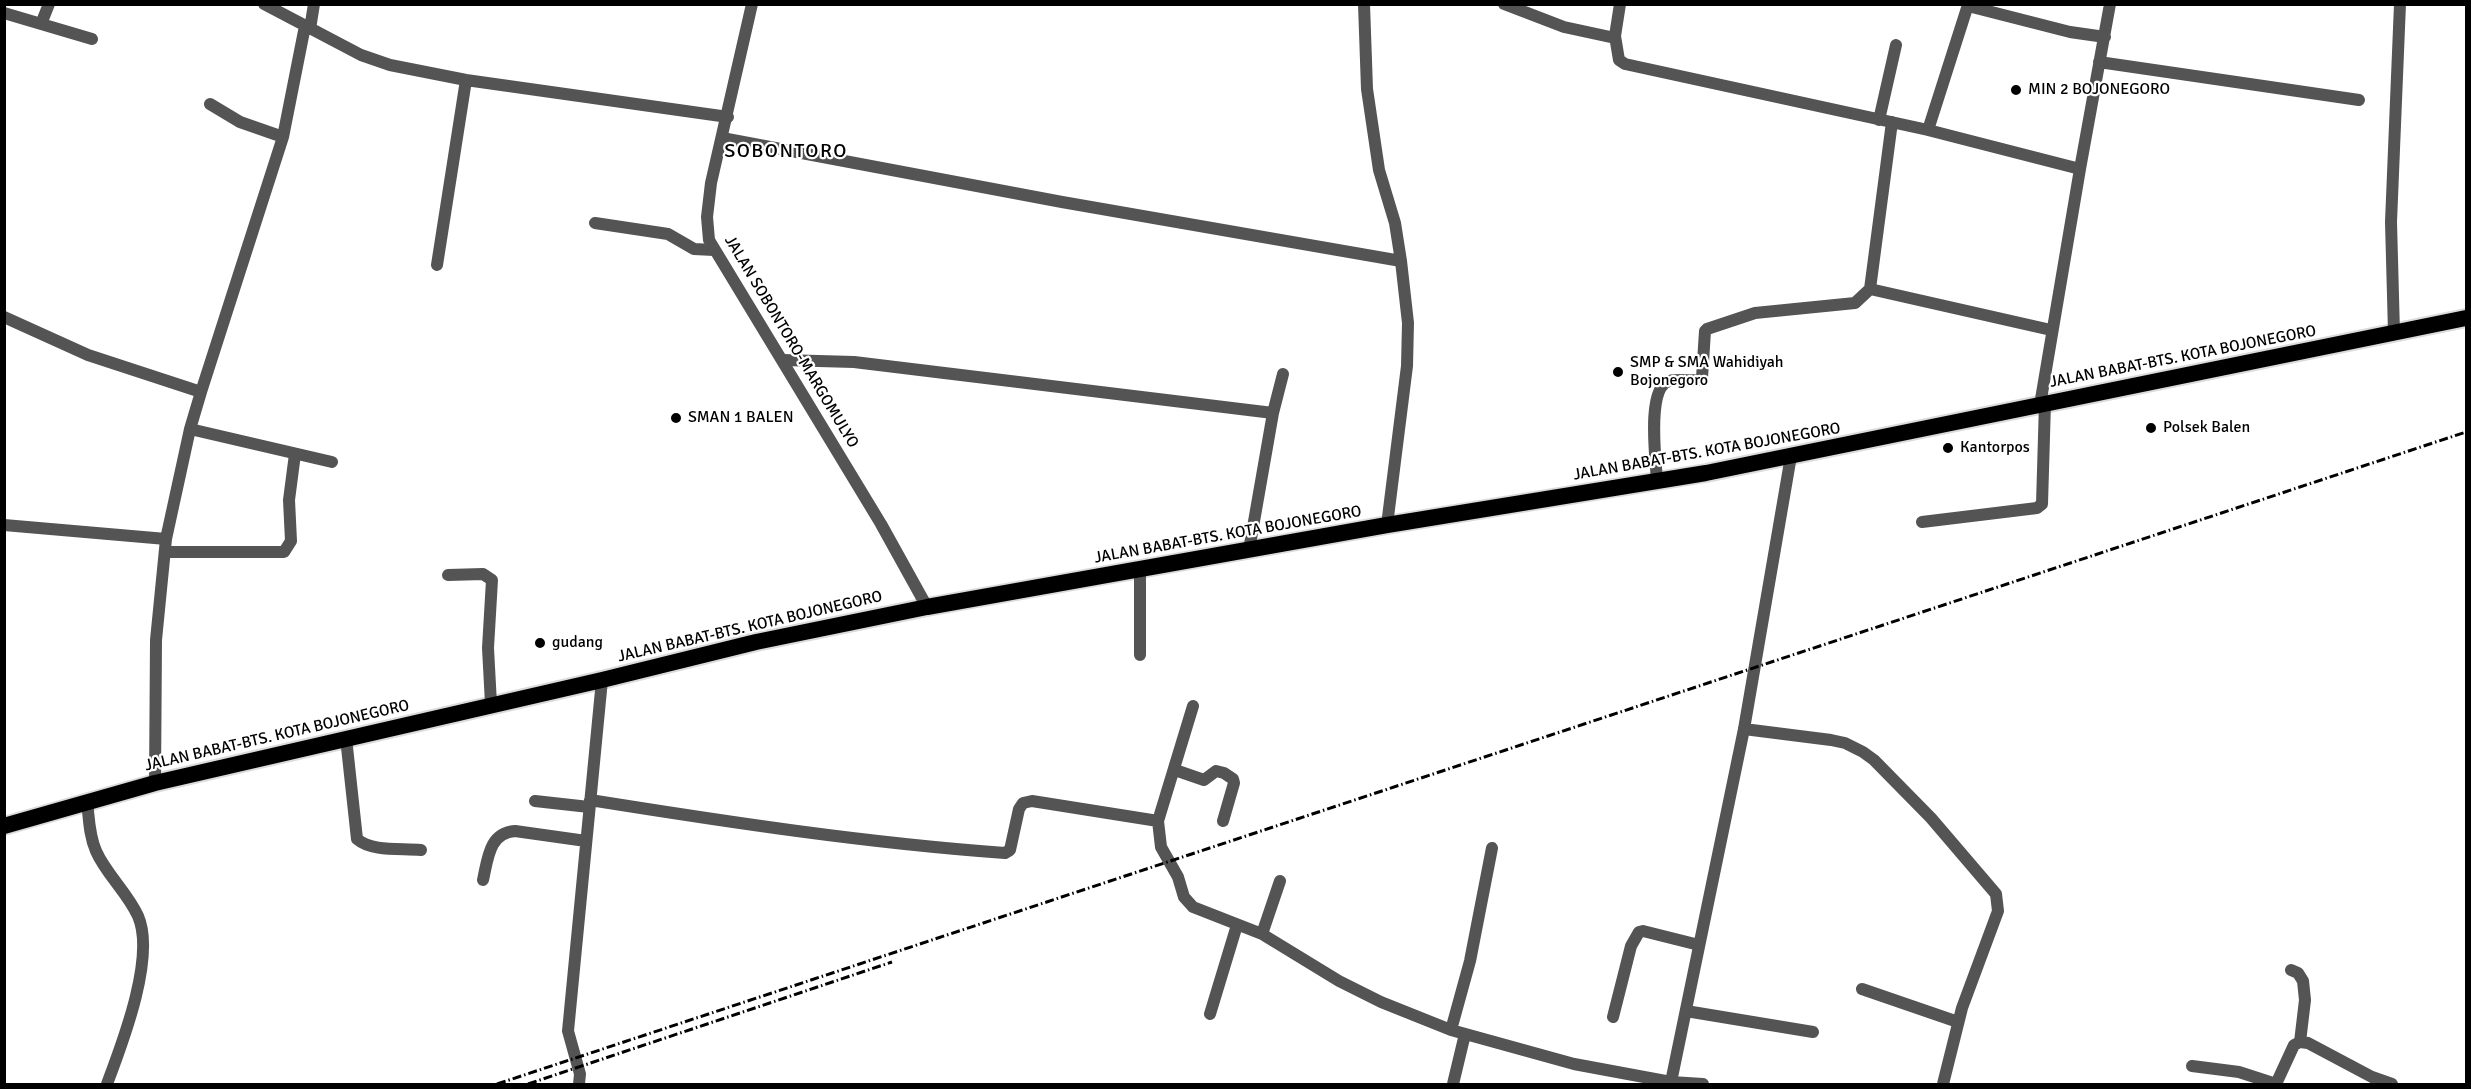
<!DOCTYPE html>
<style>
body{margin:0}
#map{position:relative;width:2471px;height:1089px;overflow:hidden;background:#fff;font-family:Signika,sans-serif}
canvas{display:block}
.frame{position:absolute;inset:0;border:6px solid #000;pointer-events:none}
</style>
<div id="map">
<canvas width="2471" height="1089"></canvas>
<div class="frame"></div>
</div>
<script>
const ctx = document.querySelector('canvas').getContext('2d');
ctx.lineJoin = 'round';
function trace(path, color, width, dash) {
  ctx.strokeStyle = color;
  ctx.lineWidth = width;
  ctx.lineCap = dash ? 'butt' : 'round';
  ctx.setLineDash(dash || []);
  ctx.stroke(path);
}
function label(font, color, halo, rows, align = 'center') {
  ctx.font = font + ' Signika,sans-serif';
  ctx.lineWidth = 4.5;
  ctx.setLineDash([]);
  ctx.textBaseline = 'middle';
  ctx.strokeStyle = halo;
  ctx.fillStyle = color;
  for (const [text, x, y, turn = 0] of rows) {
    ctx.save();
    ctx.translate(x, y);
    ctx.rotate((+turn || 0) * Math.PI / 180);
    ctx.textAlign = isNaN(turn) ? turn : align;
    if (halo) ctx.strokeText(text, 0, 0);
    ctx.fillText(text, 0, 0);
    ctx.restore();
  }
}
const trunk = new Path2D(`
 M4,826L155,783L602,680L756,642L927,607L1387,525L1706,473L2466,318`);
trace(trunk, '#dbdbdb', 20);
trace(new Path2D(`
 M264,4L361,55L390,65L466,80L728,117
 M1364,4L1367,89L1379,170L1395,223L1401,261L1408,323L1407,366L1387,525
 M1504,4L1564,27L1615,38
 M1620,4L1615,36L1619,60L1625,64L1928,130L2080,169L2040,405
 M4,13L92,39
 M41,24L49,4
 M310,29L314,4
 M2099,62L2359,100
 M210,104L240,122L283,137
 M1879,120L1896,45
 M1928,130L1967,8L1972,7L2070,32L2105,37
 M722,138L1062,202L1401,261
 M2080,169L2110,4
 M595,223L668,234L694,249L714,250
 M437,265L466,80
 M1870,289L1892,122
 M4,317L88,355L201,392L190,429
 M2394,333L2391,222L2400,4
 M783,360L854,362L1273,413
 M201,392L283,137L305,26
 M1657,481C1656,461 1646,388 1669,381C1678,379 1689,381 1698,380L1702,378L1705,331L1707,329L1755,313L1855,303L1870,289L2051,330
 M1922,522L2037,508L2042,504L2045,403
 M4,525L166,539L156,640L155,783
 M166,539L190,429L332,462
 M1249,550L1273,413L1283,374
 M165,552H284L291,541L289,500L295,454
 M1140,569V655
 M448,575L483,574L492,580L488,648L491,704
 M1744,729L1831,740L1845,743L1863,752L1874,760L1931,818L1996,894L1998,911L1962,1008L1943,1084
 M346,738L357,839C372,852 401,848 421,850
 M1175,770L1204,780L1216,771L1224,773L1233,779L1234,783L1223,821
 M590,800C728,822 866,843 1005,853L1010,850L1019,809L1023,803L1032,801L1158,821L1161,847L1178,877L1184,897L1193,907L1262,934L1339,981L1381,1002L1451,1030L1574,1064L1671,1082
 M87,801C89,818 89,835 96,851C106,874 127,892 138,916C156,957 122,1044 107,1084
 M535,801L589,807
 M1158,821L1193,706
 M483,880C488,858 489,833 515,831L586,841
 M1262,934L1280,881
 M2291,970L2298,973L2303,981L2305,1000L2300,1042
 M1862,989L1958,1022
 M1686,1011L1813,1032
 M1210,1014L1237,925
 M1613,1017L1631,946L1639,932L1643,931L1699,945
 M1451,1030L1470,961L1492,848
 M2192,1066L2239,1072L2276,1084
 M579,1084L580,1074L568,1031L602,680
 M1453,1084L1465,1034
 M1703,1084L1671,1082L1744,729L1791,456
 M2276,1084L2294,1045L2300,1042L2308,1043L2372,1077L2392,1084`), '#545454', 12);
trace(new Path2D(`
 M752,4L711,183L707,217L709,240L881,524L927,607`), '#545454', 12);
trace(trunk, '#000', 16);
trace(new Path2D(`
 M497,1084L2466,432
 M528,1084L892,962`), '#000', 3, [9, 3, 1.5, 3]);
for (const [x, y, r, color] of [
 [2016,90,6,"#000"],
 [1618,372,6,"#000"],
 [676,418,6,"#000"],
 [2151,428,6,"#000"],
 [1948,448,6,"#000"],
 [540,643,6,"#000"]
]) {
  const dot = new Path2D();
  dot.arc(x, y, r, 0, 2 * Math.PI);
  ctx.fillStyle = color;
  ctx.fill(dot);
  trace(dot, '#fff', 2);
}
label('16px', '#000', '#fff', [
 ["MIN 2 BOJONEGORO",2028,90],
 ["SMP & SMA Wahidiyah",1630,363],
 ["Bojonegoro",1630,381],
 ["SMAN 1 BALEN",688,418],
 ["Polsek Balen",2163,428],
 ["Kantorpos",1960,448],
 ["gudang",552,643]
], 'left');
label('16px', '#000', '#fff', [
 ["JALAN SOBONTORO-MARGOMULYO",791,342,59],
 ["JALAN BABAT-BTS. KOTA BOJONEGORO",2183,357,-11],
 ["JALAN BABAT-BTS. KOTA BOJONEGORO",1707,452,-10],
 ["JALAN BABAT-BTS. KOTA BOJONEGORO",1228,535,-10],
 ["JALAN BABAT-BTS. KOTA BOJONEGORO",750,627,-13],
 ["JALAN BABAT-BTS. KOTA BOJONEGORO",277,736,-13]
]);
ctx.letterSpacing = '1.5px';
label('20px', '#000', '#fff', [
 ["SOBONTORO",786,152]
]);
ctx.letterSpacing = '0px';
</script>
